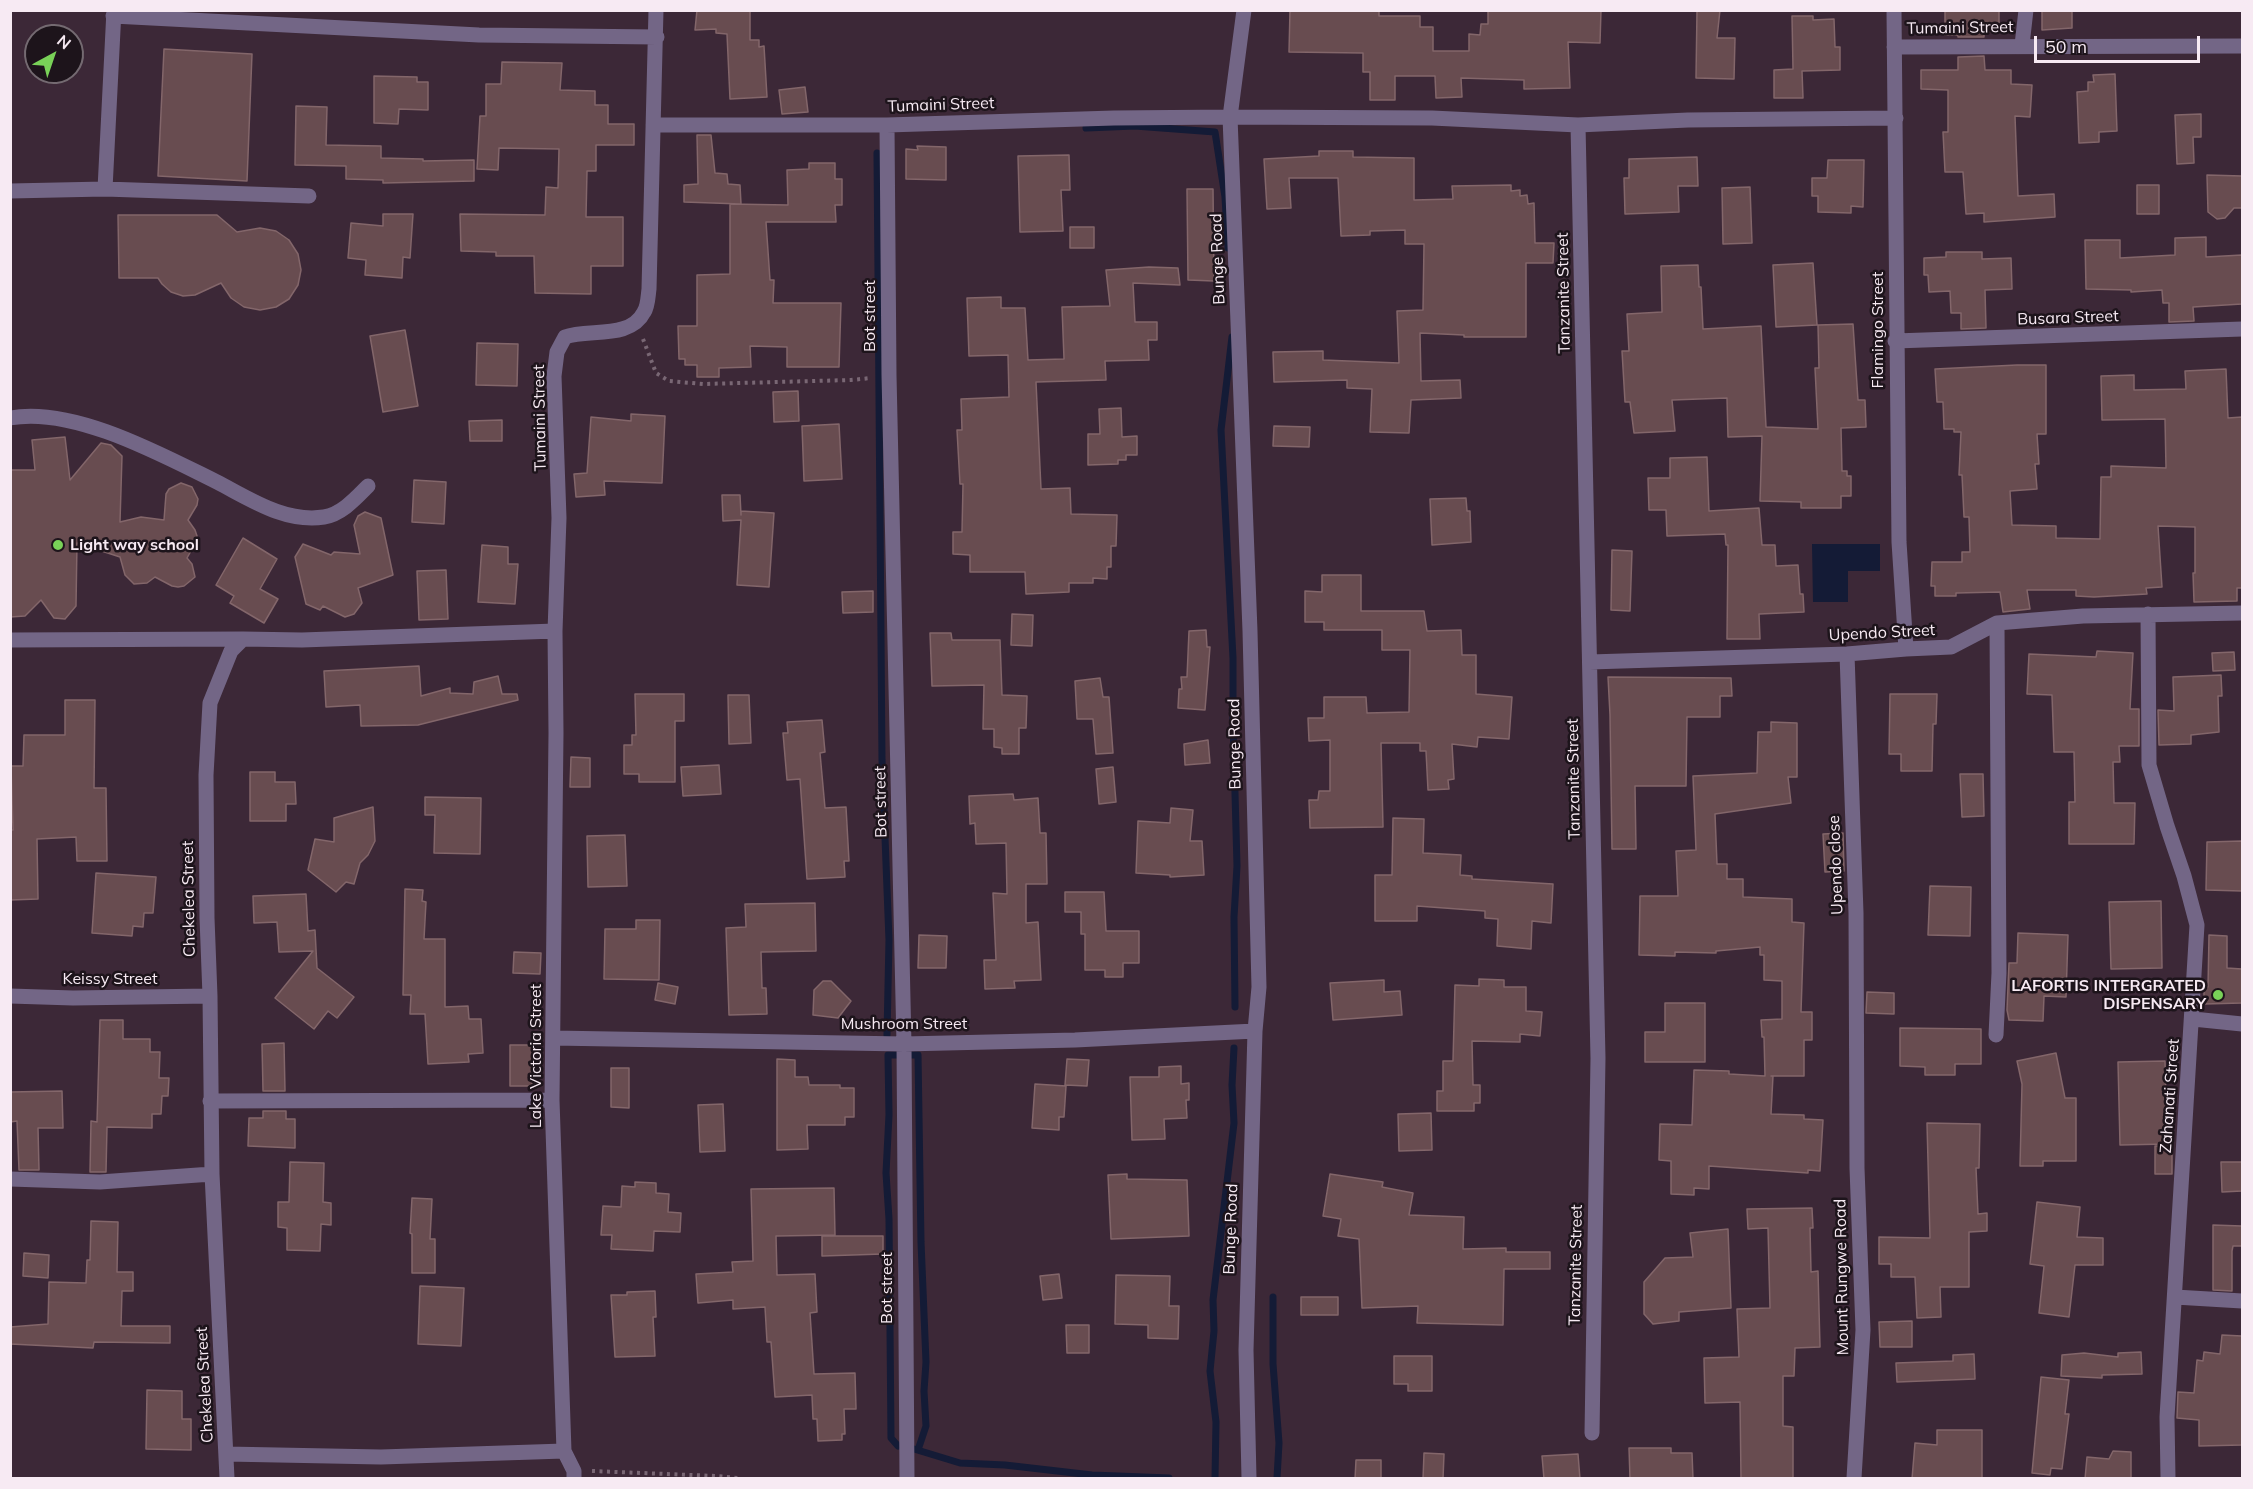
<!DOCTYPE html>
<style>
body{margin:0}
#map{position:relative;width:2253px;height:1489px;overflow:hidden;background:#3c2837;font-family:Mulish,sans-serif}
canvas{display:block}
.frame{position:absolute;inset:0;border:12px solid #f7eaf3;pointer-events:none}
.north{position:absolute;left:24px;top:24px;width:60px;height:60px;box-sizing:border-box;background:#1d141b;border:2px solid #746a71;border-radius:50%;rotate:40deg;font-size:16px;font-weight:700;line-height:24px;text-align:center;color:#f7eaf3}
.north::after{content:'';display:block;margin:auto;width:21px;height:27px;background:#79d158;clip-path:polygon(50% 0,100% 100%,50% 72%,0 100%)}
.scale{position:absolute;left:2034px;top:36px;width:166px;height:27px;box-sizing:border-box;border:3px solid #f7eaf3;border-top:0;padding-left:8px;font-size:18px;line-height:21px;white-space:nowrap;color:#f7eaf3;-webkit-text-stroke:4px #1d141b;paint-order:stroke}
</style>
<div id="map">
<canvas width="2253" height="1489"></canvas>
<div class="frame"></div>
<div class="north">N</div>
<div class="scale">50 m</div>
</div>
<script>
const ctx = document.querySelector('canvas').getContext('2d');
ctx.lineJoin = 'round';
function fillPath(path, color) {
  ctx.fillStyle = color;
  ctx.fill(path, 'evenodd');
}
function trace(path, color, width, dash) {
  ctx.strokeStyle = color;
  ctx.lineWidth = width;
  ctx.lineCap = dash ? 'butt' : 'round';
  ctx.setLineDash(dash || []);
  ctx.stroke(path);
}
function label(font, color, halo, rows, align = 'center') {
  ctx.font = font + ' Mulish,sans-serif';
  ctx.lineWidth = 5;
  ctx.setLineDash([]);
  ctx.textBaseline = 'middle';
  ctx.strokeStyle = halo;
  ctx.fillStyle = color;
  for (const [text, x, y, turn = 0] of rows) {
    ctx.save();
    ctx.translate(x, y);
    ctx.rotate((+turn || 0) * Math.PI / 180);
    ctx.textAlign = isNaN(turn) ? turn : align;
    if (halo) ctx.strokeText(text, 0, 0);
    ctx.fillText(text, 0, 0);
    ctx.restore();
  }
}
fillPath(new Path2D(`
 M1812,544H1880V571H1848V602H1813Z`), '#141b36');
trace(new Path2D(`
 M1086,128L1135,126L1215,132L1225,197L1228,248
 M877,153L882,760L889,940L887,1035
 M1232,337L1221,430L1233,658V720L1237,866L1234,917L1235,1007
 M1273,1297V1364L1279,1443L1277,1478
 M898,1446L891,1438L889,1219L886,1173L889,1115L888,1055H918L921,1242L926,1362L924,1391L926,1426L918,1450
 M914,1449L960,1463L1005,1465L1092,1475L1169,1478
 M1215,1478L1216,1422L1210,1371L1214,1331L1213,1300L1234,1123L1232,1085L1234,1048`), '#141b36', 7);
const building = new Path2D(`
 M697,10H750V40H759V47L764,46L767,97L730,99L727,34L716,33V29L695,30Z
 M1290,10H1379V16H1420V27H1433V51H1469V34L1480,35L1481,24H1488V10H1601L1600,43L1568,42L1570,88L1524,89V80L1461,78L1462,97L1436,98L1435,76H1395V100H1370V72H1363V53L1289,52Z
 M1697,10H1720L1717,38H1735L1734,79L1696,78Z
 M1945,10H1999V32H1984V37H1958V35H1945Z
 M2042,10H2072V28L2042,30Z
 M1792,16H1813V20L1834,19L1835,47H1840V70L1802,71L1803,98H1774V70L1793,69Z
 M164,49L252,54L247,181L158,176Z
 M1984,56L1985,70H2011V84L2032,85L2030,117L2015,116L2018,196L2054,194L2055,217L1984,222V213L1966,214L1963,172H1945L1943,132H1948V90L1921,89V70H1958V57Z
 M502,62L562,63L560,90L595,91V105H608V124H634V145H596V171H587L586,217H623V266H591V294L535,293L534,256H496V252L461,251L460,214L545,215L546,187L558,188L559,149L499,148L498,170L477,169L480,116H486V84H501Z
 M2115,74L2117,131L2099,132V142L2079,143L2077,92L2088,91V82H2094L2093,75Z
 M374,76L417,77V82H428V110L399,109L398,124L374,123Z
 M805,87L808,112L782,114L779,90Z
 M296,106L327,107L326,145L381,146V158L423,159V161L474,160V181L383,183V180L346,179V166L295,165Z
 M2201,114V137H2193L2194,163L2177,164L2175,115Z
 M697,135H711L715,173L727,174L728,184L740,185L741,204L684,202V185L698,184Z
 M917,146L946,147V180L906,179V149L918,150Z
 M1319,151H1353V157L1414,158V200L1453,199L1452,186L1511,185V191L1520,190V196L1527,195L1528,204L1534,203L1535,243H1554L1553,263H1526V337H1464V335L1420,333L1421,381L1460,380L1461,398L1411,400L1409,433L1370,432L1372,389L1347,388V380L1274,382L1273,352L1323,351V360L1399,363L1397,311L1423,310L1424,244H1405V230L1370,231V235L1341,236L1338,178H1289L1291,208L1267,209L1264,159L1319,156Z
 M1069,155L1070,190H1061L1063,231L1020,232L1018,156Z
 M1697,157L1698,186H1678L1679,212L1625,214L1624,178H1629V159Z
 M1828,160H1864L1863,207L1851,206V213L1818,212V196H1812V178H1827Z
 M809,163H835V179H842V205H835L836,222H766L770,280H774L773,303H841L839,367H787V347L750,346L751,367L719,368V377H697V365H685V359H679L678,326H697V275L730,274V204L788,205L787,170L809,169Z
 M2207,175L2242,176V208H2234L2225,218L2217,219L2208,212Z
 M2137,185H2159V214H2137Z
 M1750,187L1752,243L1723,244L1722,188Z
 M1187,189H1213L1214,281L1188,280Z
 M383,214H413L410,258L403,257L402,278L365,275L366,260L348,258L351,223L383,226Z
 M118,215H217L237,232L260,228L276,231L289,240L298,254L301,270L298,285L289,299L276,307L260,310L244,307L231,298L221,283L195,295L183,296L171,292L162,284L158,278H119Z
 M1070,227H1094V248H1070Z
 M2206,237V257L2242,255V304L2193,307L2194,321L2169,322V303H2163L2162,290L2131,292V290L2086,289L2085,240H2120V258L2175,255V238Z
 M1946,252H1982V259L2011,258L2012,289L1985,290L1986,328L1961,329V313H1951L1950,291L1929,292L1928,275H1924V258L1946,257Z
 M1813,263L1817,325L1776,327L1773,265Z
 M1698,265L1699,287H1701L1703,329L1761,326L1766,427L1818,429L1815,368H1819L1818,325L1853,324L1858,400H1865L1866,427L1841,428L1842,471H1847V476H1851V496H1841V508H1801V502L1760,501L1762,436L1728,437L1727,398L1672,400L1675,431L1634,433L1630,402H1625L1622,351H1629L1627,314L1662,312L1661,266Z
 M1149,267L1178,268L1180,285L1133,283L1135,322H1157V340H1148L1149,360L1105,361L1106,380L1036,382L1041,489L1070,488L1071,514L1117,515L1116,546H1111V567H1107V579L1093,578V583H1069V592L1026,594L1025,572H970V555L953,554V532H962L963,484H960L957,430H962L961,399L1009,397L1008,355L969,356L967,298L1001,297V308H1025L1028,360L1064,359L1062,307L1110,306L1106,270Z
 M405,330L418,406L383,412L370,336Z
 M477,343L518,344L517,386L476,385Z
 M2017,365H2046V434H2037L2039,464H2035L2037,489L2010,491L2012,525L2056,526V538L2100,539L2101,477H2111V466L2166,468L2165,419L2102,420L2101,376L2134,375V390L2186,389L2185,371L2226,369L2228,418L2242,417V588H2237V601L2194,602L2193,573H2195V527L2158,526L2162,587L2146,588L2147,594L2094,597L2076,596V590H2027L2030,609L2003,612L2000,592L1956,593V596H1935V586H1931L1932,562H1962V552H1970L1969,517H1964L1962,475H1959L1961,432H1954V429H1944L1943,402H1937L1935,369Z
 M798,391L799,421L774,422L773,392Z
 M1121,408L1122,437L1137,436V455H1126V460H1118V464L1088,465V434H1100L1099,409Z
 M631,414L665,416L662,483L604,481L605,495L576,497L574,474L587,473L591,417L631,421Z
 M502,420V441H470L469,421Z
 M839,424L842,479L804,481L802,426Z
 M1274,426L1310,427L1309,447L1273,446Z
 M65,437L70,480L101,443L111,445L122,456L120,522L141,517L164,520L166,494L169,489L181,483L192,487L198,499L197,505L188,520L195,530L197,536L196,542L187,558L192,564L195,577L184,586L178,587L172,586L155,577L147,583L134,584L125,575L120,557L77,543L76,606L65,619L54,618L41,600L25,616L10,617V470H35L32,440Z
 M1707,457L1709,511L1759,508L1762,545H1775L1776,566L1798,565L1800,594H1803L1804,612L1759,614L1760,639H1727L1728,545H1726L1725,534L1667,536L1666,510H1649L1648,478H1670V458Z
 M414,480L446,482L444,524L412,522Z
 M722,495H740L741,515V511L774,513L769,587L737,585L741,520L723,521Z
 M1466,498L1467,511H1470L1471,542L1432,545L1430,499Z
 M365,512L381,518L393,575L358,588L362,603L354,614L345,617L323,606L320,610L306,604L295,557L303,544L331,555L334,552L360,554L354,525L358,516Z
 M243,538L277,559L260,589L278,599L264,623L230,603L234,596L216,585Z
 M482,545L508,547V564H518L515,604L478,602Z
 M1612,550L1632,551L1630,611L1611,610Z
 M446,570L448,619L419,620L417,571Z
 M1322,575H1361V611H1424L1427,631L1461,630L1462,655H1476V694L1512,697L1509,739L1478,737L1477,747L1452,744L1454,779L1448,780L1449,789L1428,790L1426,751H1420V743H1381L1383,827L1310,828L1309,800H1318L1319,791H1330V740L1309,741L1308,718H1324V697H1366L1367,713L1409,712L1410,650H1382V630H1324V622H1305V591L1322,592Z
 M873,591V612L843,613L842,592Z
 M1012,614L1033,615L1032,646L1011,645Z
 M1206,630L1207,647H1210L1205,710L1178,708L1179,689H1182L1181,677H1187L1189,631Z
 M930,633H951L952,640H1000L1002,695L1027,696L1026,728H1019V754H1002V748L994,747V729H983L984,685L932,686Z
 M2097,651L2133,653L2130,709H2139V746H2119L2120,762H2113L2114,803H2135L2134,844H2069V802H2075L2074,752H2054L2052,695L2027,694L2029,654L2096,657Z
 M2234,652L2235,670L2213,671L2212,653Z
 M419,666L421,696L450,688V693L473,694L474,682L498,676L502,694H517L518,700L418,725L361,726L360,705L326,707L324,671Z
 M2221,675L2222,696H2218L2219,732L2191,735V744L2159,745L2158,710L2174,711L2173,677Z
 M1608,677L1731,678L1732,696H1720V717H1687L1686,786H1635L1636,849H1612L1610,715Z
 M1100,678L1103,697H1109L1113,753L1096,754L1093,719H1077L1075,681Z
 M635,694H684V721H675V782H639V774H624V745H632V735H636Z
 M1890,694H1937L1936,724H1933L1932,771H1901V754H1889Z
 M728,695H749L751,743L729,744Z
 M65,700H95L94,788H106L107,861H77L76,837L37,839L38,899L10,900V830H13L11,766H23L24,735H65Z
 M822,720L825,752L820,753L825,808L846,807L849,861H844L845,877L807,879L800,779L787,780L783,733H788L787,722Z
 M1771,722L1797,723V777H1788L1791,803L1715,814L1717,864H1727V879H1743V897L1792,899V922L1804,923L1801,1012H1812V1040H1804V1076H1771H1773L1771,1114L1804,1115V1119L1823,1120L1820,1171L1808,1170V1173L1709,1166V1189L1694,1188V1195L1671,1194V1161L1659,1160L1660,1124L1692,1125L1694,1070L1729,1071V1074L1765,1076L1764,1037H1762L1761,1020L1782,1019V981L1764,980V955H1760V947L1716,951V953L1675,952V956L1639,955L1640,896H1678L1676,851L1696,850L1693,776L1757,773L1758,732H1771Z
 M1208,740L1210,763L1185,765L1184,744Z
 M571,757L590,758V787H570Z
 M719,765L721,794L683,796L681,767Z
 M1113,767L1116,802L1099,804L1096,769Z
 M250,772H275V782H295L296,804H286V821H250Z
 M1960,774H1983L1984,816L1962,817Z
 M1013,794L1014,800L1038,798L1040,833H1046L1047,884H1026V923L1038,922L1041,980L1014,981L1015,988L985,989L984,960H996L993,893L1007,894L1006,843L976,844L975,823L970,824L969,796Z
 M425,797L481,798L480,854L434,853L435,815H425Z
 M373,807L375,841L368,855L360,863L354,884L346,882L336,892L308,870L315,839L334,842V818Z
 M1171,808L1193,810L1190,841H1202L1204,875L1170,877V875L1136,873L1138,821L1170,823Z
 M1393,818L1424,819L1423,853L1461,855L1460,875L1472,876V879L1553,884L1551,923L1532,921L1531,949L1497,946L1498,919L1485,918V911L1417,906V921H1375V875H1392Z
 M1843,833L1844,871L1825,872L1823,834Z
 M625,835L627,886L588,887L587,836Z
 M2242,841V891L2206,890L2207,842Z
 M96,873L156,877L153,913H144L143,927L133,926L132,936L92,933Z
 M1930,886L1971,887L1970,936L1928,935Z
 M405,889L423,890L422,901L426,902L424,939H445V1007L468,1006L469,1019H481L483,1053L468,1054L469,1062L428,1064L425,1014H410L411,995H403Z
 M1065,892H1104L1106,931H1139V963H1123V977H1105V970H1085V934H1081V912H1065Z
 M306,894L308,931L315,930L317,968L354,997L337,1018L328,1011L314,1029L275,998L313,951L279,952L277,922L254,923L253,896Z
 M2161,901L2162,968L2111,969L2109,902Z
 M815,903L816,951L761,952L762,988H766L767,1014L729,1015L726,928L746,927L745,904Z
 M636,920H660L659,980L604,979L605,929H636Z
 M2018,933L2068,935L2066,997L2044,996L2043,1021L2009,1020L2007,1010L2009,963H2017Z
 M919,935L947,936L946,968H918Z
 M2209,935L2227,936V968L2242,969V1003L2204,1004V987H2208Z
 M514,952L541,953L540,974L513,973Z
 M1479,979L1504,980V987H1526V1011L1542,1012L1540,1036L1520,1034V1042L1472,1041L1473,1085H1480V1103H1474V1111H1437V1091H1443V1061H1453L1455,985L1479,986Z
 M1384,980V992L1400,991L1402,1015L1333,1020L1330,983Z
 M823,981H831L851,1001L838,1018L813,1015L814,990Z
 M658,983L678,987L675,1004L655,1000Z
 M1867,992L1894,993V1014L1866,1013Z
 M1665,1003H1705V1062H1645V1032H1665Z
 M100,1020H123V1039H150V1052H160L159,1078H169L168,1096H162L161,1114H152V1128L107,1127L106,1172H90L91,1121L97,1122Z
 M1900,1028L1981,1029V1064H1955V1075H1925V1067L1900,1066Z
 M284,1043L285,1091H263L262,1044Z
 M510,1045H533L532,1086H510Z
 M2056,1053L2065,1098H2076V1161H2043V1166H2020L2022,1084L2017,1061Z
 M777,1059L795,1060V1077H808L809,1085H840V1088H854V1117H845V1125H807L808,1149L777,1150Z
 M1067,1059L1089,1060L1087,1086L1065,1085Z
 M2165,1061L2167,1144L2120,1145L2118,1062Z
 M1181,1066V1084L1189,1083V1100H1186L1187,1118L1164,1119L1165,1139L1132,1140L1130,1077H1159V1067Z
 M611,1068H629V1108L611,1107Z
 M1035,1084L1066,1086L1064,1117H1059V1130L1032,1128Z
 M62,1091L63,1128H38L39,1170H19L17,1121L10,1122V1092Z
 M723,1104L725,1151L700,1152L698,1105Z
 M263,1111H286V1119H295V1148L248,1146L249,1118H263Z
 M1431,1113L1432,1150L1399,1151L1398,1114Z
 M1927,1123L1980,1124L1979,1168H1976L1978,1214L1987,1213V1231L1969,1232V1287H1940L1941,1317L1917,1318L1915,1277H1891V1264H1879V1237L1930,1238Z
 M2155,1146H2172V1174H2155Z
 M290,1162L324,1163L323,1202L331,1203V1225L321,1224L320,1251L287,1250V1228L278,1227V1202H289Z
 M2221,1162H2242V1191L2222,1192Z
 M1127,1174V1179L1187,1180L1189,1236L1111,1239L1108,1175Z
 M1330,1174L1383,1182L1382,1187L1413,1193L1409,1215L1464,1217L1463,1249L1506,1248V1252H1550V1269H1504L1503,1325L1417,1323L1418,1306L1362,1308L1359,1239L1338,1236L1341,1219L1323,1216Z
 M635,1182L656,1183V1193L669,1194L668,1212L681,1213L680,1232L654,1231L653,1251L611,1249L612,1235H601L603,1206L621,1207L622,1186L635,1187Z
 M834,1188L835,1235L776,1236L777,1275L815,1274L817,1312L810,1313L814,1374L855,1373L856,1409H844L845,1434H842V1440L818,1441L817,1419H813L812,1395L775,1397L771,1342H767L765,1307L733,1309V1300L698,1303L696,1274L733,1272L732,1262L753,1261L751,1189Z
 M412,1198L432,1199L430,1239H435V1273H412V1234L410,1233Z
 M2037,1202L2080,1207L2077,1237L2103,1238V1265H2075L2069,1317L2039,1313L2044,1266L2030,1264Z
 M1812,1208L1813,1228H1810L1811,1272L1818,1271L1820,1347L1795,1348L1794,1376H1783V1426L1793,1427V1479H1741L1740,1402L1705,1403L1704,1358L1739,1357L1737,1309L1770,1308L1768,1228L1748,1229L1747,1209Z
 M91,1221L118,1222L117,1272H133V1291H122L121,1326H170V1343L94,1342L93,1348L10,1344V1327L48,1324L49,1282L86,1283L87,1260H90Z
 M2213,1225L2242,1226V1246H2233L2232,1251V1291L2213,1290Z
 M1728,1229L1731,1308L1679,1312V1321L1653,1324L1644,1314V1282L1665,1258L1693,1257L1690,1233Z
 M822,1236H883V1254L822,1256Z
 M24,1253L49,1255L48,1278L23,1276Z
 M1059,1274L1062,1298L1043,1300L1040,1276Z
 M1116,1275L1170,1276L1169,1306H1179L1178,1339L1148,1338V1325L1115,1324Z
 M420,1286L464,1288L461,1346L418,1344Z
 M655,1291L656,1317H653L655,1356L615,1357L611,1295H627V1292Z
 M1301,1297H1338V1315H1301Z
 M1912,1321V1347H1880L1879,1322Z
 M1066,1325H1089V1353H1067Z
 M2222,1335L2242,1336V1445L2199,1446V1420L2177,1418L2178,1392L2194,1393L2197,1360L2203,1361L2204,1352L2220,1354Z
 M2141,1352L2142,1374L2102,1375V1378L2061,1376L2062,1355L2084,1353L2118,1357V1353Z
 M1974,1354L1975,1379L1897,1382L1896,1363L1953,1361V1355Z
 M1394,1356H1432V1391H1408V1384H1394Z
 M2041,1377L2069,1380L2065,1414H2069L2062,1469L2051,1468L2050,1475L2032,1473Z
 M147,1390L182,1391V1419H191V1450L146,1449Z
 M1937,1430H1982V1479H1912L1915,1443L1937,1445Z
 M1629,1448H1671V1453H1692L1693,1479H1630Z
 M2113,1451L2131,1452V1479H2085L2087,1457L2109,1459Z
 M1424,1453L1444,1454L1443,1479H1423Z
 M1578,1454L1580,1479H1544L1542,1456Z
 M1356,1460H1381V1479H1355Z`);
fillPath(building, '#684c50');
trace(building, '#83666a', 1.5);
trace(new Path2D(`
 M643,339L656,373L669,381L703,384L851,380L871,378
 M592,1471L716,1476L738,1478`), '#796774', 4, [3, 4.5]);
trace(new Path2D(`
 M1244,10L1230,117L1250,631L1259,987L1255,1031L1246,1350L1249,1478
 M1894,10L1899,542L1906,649
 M113,16L479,35L657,37
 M2022,45L2026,10
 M1894,47L2242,46
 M653,125H887L1114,118L1230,117L1432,118L1578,125L1688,120L1896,118
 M887,125L889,375L904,1044L907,1478
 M1578,125L1598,1058L1592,1433
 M105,189L114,10
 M10,191L105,189L309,196
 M1895,341L2242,329
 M10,418C73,406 162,455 217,482C250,499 285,523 324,517C342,514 356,498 368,486
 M2148,614L2149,765L2167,826L2184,876L2197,925L2167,1417L2168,1478
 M10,640L243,639
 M1847,654L1856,913L1857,1168L1863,1330L1854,1478
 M1590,662L1847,654L1906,649L1951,647L1997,623L2083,616L2242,613
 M10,996L73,998L210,996
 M2193,1019L2242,1024
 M1996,1035L1999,973L1997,623
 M553,1038L904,1044L1075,1040L1255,1031
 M210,1101L552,1100
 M10,1179L100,1182L212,1174
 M2175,1297L2242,1301
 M226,1454L381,1457L564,1451
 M227,1478L212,1174L210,996L207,918L206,775L210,703L231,651L243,639L302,640L555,631
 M574,1478V1471L564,1451L552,1100L556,733L555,631L559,518L554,376L557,352L565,337C588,328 630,340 644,312C648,306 648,296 649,289L656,10`), '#736686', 15);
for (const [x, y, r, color] of [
 [58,545,6,"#79d158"],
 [2218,995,6,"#79d158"]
]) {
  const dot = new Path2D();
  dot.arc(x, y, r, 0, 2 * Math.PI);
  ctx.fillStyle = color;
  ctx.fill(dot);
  trace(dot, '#1d141b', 2);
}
label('16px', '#f7eaf3', '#1d141b', [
 ["Tumaini Street",1960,28,-1],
 ["Tumaini Street",941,105,-2],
 ["Bunge Road",1218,259,-92],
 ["Tanzanite Street",1564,293,-91],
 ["Bot street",870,316,-90],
 ["Busara Street",2068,318,-2],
 ["Flamingo Street",1878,330,-90],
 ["Tumaini Street",540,418,-91],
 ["Upendo Street",1882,633,-3],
 ["Bunge Road",1235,744,-91],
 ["Tanzanite Street",1574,779,-91],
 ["Bot street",881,802,-91],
 ["Upendo close",1836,865,-92],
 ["Chekelea Street",189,899,-91],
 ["Keissy Street",110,979],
 ["Mushroom Street",904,1024],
 ["Lake Victoria Street",536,1056,-90],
 ["Zahanati Street",2170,1096,-86],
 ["Bunge Road",1231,1229,-88],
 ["Tanzanite Street",1576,1265,-89],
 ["Mount Rungwe Road",1842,1277,-91],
 ["Bot street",887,1288,-90],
 ["Chekelea Street",205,1385,-93]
]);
label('bold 16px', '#f7eaf3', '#1d141b', [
 ["Light way school",70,545],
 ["LAFORTIS INTERGRATED",2206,986,"right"],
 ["DISPENSARY",2206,1004,"right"]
], 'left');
</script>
